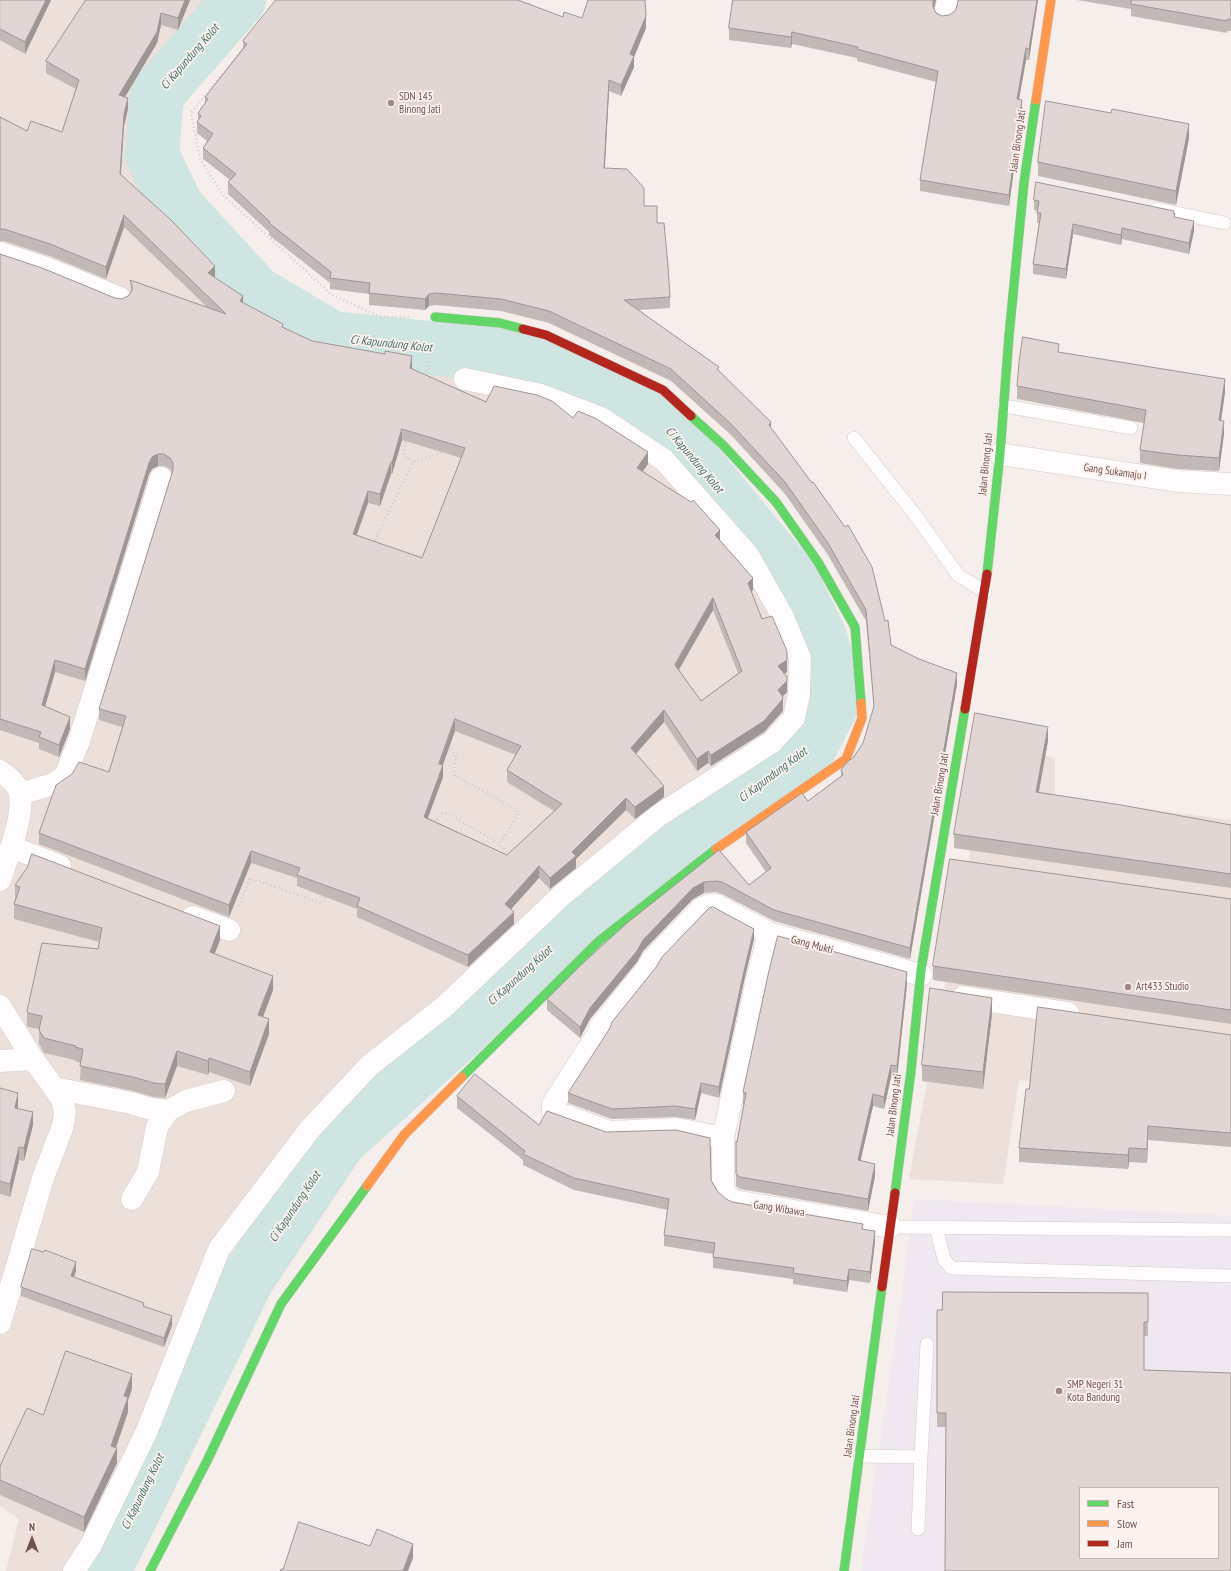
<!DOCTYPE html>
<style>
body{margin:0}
#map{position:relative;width:1231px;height:1571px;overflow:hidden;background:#f5eeeb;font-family:"PT Sans Narrow",sans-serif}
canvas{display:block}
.legend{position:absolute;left:1079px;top:1487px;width:140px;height:72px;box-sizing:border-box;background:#fdf2ed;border:1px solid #c5b2ae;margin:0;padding:5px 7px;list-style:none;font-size:12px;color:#70524f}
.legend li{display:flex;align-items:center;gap:8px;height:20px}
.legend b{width:20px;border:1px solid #c5b2ae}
.north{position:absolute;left:12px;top:1519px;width:40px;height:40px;-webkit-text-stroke:3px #fdf2ed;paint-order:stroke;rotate:0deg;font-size:11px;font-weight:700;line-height:16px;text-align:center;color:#70524f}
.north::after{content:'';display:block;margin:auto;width:14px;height:18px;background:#70524f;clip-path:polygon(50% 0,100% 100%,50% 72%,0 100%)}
</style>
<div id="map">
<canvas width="1231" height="1571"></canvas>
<ul class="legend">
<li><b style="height:5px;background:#63d668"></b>Fast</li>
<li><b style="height:5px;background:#ff974d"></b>Slow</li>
<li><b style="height:5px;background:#b3261e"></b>Jam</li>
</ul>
<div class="north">N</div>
</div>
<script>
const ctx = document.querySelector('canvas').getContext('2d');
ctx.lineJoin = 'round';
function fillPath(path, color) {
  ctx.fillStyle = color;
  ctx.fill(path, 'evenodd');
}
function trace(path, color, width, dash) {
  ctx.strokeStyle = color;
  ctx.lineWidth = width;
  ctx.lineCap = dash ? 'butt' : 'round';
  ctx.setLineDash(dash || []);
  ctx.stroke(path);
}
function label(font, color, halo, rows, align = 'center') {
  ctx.font = font + ' "PT Sans Narrow",sans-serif';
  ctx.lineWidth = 3.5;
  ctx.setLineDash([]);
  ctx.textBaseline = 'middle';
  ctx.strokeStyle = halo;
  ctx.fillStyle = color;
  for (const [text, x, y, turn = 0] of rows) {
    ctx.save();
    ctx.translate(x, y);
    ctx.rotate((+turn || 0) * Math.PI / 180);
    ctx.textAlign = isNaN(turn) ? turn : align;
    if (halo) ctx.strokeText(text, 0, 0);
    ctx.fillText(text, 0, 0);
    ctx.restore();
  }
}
fillPath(new Path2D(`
 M0,0H222L180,50L151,92L143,123V160L159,192L280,311L319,341L366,356L505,384L622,411L667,435L707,480L787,585L807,637L813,690L799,731L602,864L316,1132L168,1417L81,1571H6L19,1519L0,1506Z
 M990,745L1055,758V797L1231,820V1101L1019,1080L1003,1184L909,1179Z`), '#eddfd9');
fillPath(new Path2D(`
 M914,1199L1231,1216V1571H861L902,1293ZM1080,1488H1218V1558H1080Z`), '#efe8f1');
trace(new Path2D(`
 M104,1571L248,1278L340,1140L461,1032L546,951L728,809L808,751L837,695L820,637L791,578L662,422L519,357L332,338L256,293L177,207L152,155L157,94L239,0`), '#cee5e1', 54);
const lane = new Path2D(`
 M1157,209L1224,223
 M1004,406L1131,428
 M854,438L916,516L958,575L985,592
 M890,1227L1231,1230
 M936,1227L944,1259L951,1268L1231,1276
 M860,1456L921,1457L927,1344
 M918,1529L921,1457`);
const street = new Path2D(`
 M945,15L948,0
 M0,253L46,268L120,298
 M1000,454L1177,481L1231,484
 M0,771C7,775 19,786 20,795C24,816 7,859 0,880
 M20,794L53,784L65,776L79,741L161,478
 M11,847L60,866
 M193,917L229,930
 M769,933L756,984L723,1138L677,1129L610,1132L553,1111V1104L599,1032L600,1027L647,969L652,960L702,908L709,905H716L769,933L921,975
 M963,997L1068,1013
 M0,1006L33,1059L62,1099L65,1112L63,1126L43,1178L0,1323
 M0,1061L33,1059
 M54,1088L131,1103L151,1109L168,1111L186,1101L224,1091
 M723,1138V1187L726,1194L734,1201L890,1227
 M132,1199L148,1172L157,1127L168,1111
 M74,1571L91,1545L146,1433L219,1249L310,1129L370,1065L444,1007L561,896L658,816L772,742L794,718L799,694L800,658L783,617L748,555L664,460L601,418L541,395L465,379`);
const fast = new Path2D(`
 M435,317L500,323L523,329
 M691,416L722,444L776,502L818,562L855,627L861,703
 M987,574L1000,454L1009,336L1024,182L1036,100
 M462,1077L599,941L716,849
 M895,1193L911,1071L921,970L965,709
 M150,1571L207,1461L281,1304L367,1186
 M844,1571L882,1287`);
const slow = new Path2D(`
 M1036,100L1051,0
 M716,849L846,759L862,718L861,703
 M367,1186L404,1135L462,1077`);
const jam = new Path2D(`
 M523,329L546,335L663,390L691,416
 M965,709L987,574
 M882,1287L895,1193`);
trace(lane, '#d4cac8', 14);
trace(street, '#d4cac8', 23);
trace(fast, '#d4cac8', 10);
trace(slow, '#d4cac8', 10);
trace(jam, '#d4cac8', 10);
trace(new Path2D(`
 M527,7L530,0
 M245,46L191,113L200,159L223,195L332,295L381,317H409
 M425,378L428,368L432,344
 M407,438L404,448V456L413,462
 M372,542H374L413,462L443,452
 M393,548L425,557
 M447,747C465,759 450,761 455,776L516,809L518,815L499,844
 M435,823L442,813H448L499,844L509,856
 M239,906L250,878L321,903L324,901L326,895`), '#d6cccb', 2.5, [1, 3]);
trace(lane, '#fefcfc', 13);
trace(street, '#fefcfc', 22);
trace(fast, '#63d668', 9);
trace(slow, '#ff974d', 9);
trace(jam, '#b3261e', 9);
fillPath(new Path2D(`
 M0,0H51L25,54L0,40Z
 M190,0L178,30L161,25L157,43L125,97L128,109L124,126L121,175L215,277V278L243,303L283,327L312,341L412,368V369L486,402L573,418L648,464L643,471L720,541L753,590L751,592L762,619L787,672L784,674L787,692L783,696V709L782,712L764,732L711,766L708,763L697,771L664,722L636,754L664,797L635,819L626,810L576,859V868L550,889L539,878L510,909L514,924L468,967L357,917V909L297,886V878L251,863L229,917L39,844V833L109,772L122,727L99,720V709L172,473L170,469L164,466H158L152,469L149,474L85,681L55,672L45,707L70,729L59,757L39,749V743L0,730V254L115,298L122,299L128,296L131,292L130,280L207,307L124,227L106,279L50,256L4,241H0V117L27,131L62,132L76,89L46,73V61ZM402,440L461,458L422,558L356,535L368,503L380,506L391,474H392ZM713,610L738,673L701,701L679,670ZM455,731L516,755L507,770V782L554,811L507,855L428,818L443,777V765Z
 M733,0H936L934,8L936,13L942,16L949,15L1038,0L1029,60H1026L1019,99L1022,111L1009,206L920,191V180L936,82L857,61V58L792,44L791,48L729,40V28Z
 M1077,0H1231V31H1227V33L1131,16V9Z
 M563,17L582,18L646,28L634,57V67L621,96L609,91L605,168L644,206L657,223L670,297V308L639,310L719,371L771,428L891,645L957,684L910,959L774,921L722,894L716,892L704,893L693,899L643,951L637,962L590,1019L580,1038L547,1010V999L719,850L749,885L766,872L746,843V832L808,801L841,776V770L853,758L863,743L874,708L866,621L828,555L785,494L731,435L671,381L549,323L501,311L436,305L429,306L425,310L369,305V294L330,289V283L269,235V232L228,194V182L230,180L203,159V148L207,141L197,133V122L198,120V113L205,103V97L243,48V41Z
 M1189,138L1176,205L1038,176V162Z
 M1034,200L1174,213L1175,217L1194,231L1189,254L1122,239L1121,245L1073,234L1066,279L1033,274V264L1039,223H1037V211L1034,210Z
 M1059,352L1225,392L1221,421L1224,434L1219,471L1178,469L1140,463V450L1144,423L1017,399V386Z
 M1048,741L1039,792L1231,825V888L954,848V834Z
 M15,885L220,940L214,954L273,990L263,1017L269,1034L250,1086L209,1072L208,1075L177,1066L165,1098L154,1097L133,1091L80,1080L81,1063L75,1061V1060L44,1053L39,1044V1029L28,1027L27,1026V1011L98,949L99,942L14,919V904L16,899H15Z
 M1229,899H1231V1024L933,980V966Z
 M754,939L744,981L719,1098L701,1093L695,1120L676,1117L612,1119L568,1103V1093Z
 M907,984L897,1078L891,1077L884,1109L873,1106L860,1161L875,1176L868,1211L740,1189L736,1186V1141L737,1142L744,1105L743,1104V1092Z
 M992,1014L983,1089L922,1081V1065Z
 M1229,1035H1231V1147L1148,1140L1147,1163L1129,1162L1128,1169L1019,1162V1148L1029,1089Z
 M0,1088L18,1106L17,1108L33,1125L24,1161L19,1160L10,1197L0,1194Z
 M457,1096L539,1125L711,1180L718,1192L726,1199L732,1202L863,1229L875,1242L870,1283L849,1280L847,1292L793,1284V1279L713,1268V1254L664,1246V1235L668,1210L574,1190L523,1165V1160L457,1108Z
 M76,1271L74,1277L144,1306L172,1325L164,1347L21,1296V1287Z
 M1148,1293V1336H1144V1370L946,1427H937V1380L942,1310Z
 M132,1389L128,1400V1412L116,1448L117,1463L84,1532L0,1495V1466L43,1415Z`), '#c2b8b6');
fillPath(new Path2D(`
 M46,0H51L25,54V42Z
 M185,0H190L178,30V18Z
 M933,0H936L933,13Z
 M1037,0H1038L1029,60V49Z
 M161,13V25L157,43L119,107V95Z
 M646,16V28L634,57V67L621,96V85L630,54Z
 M792,32V44L791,48V37Z
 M1026,48V60L1017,110V99Z
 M609,80V91L604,179V168Z
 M128,98V109L124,126L120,186V174L124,114Z
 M1022,100V111L1009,206V195Z
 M1189,124V138L1176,205V191Z
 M124,215V227L106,279V267Z
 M1194,221V231L1189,254V243Z
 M1073,224V234L1066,279V269Z
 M1122,228V239L1121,245V235Z
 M215,266V277L208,284V273Z
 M429,294V306L425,310V299Z
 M243,296V308L240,301Z
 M412,356V368L410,380V368Z
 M1225,379V392L1219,434V420Z
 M1224,421V434L1219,471V458Z
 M771,422V434L769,425Z
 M402,429V440L392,474V462Z
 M648,452V464L637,479V468Z
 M158,454V466L152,469L149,474L85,681V669L149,463L152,457Z
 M391,462V474L380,506V494Z
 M368,491V503L353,546V534Z
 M720,530V542L715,535Z
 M753,578V590L748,595V583Z
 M713,598V610L675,676V665Z
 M787,651V672L778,678V666Z
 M55,660V672L42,717V705Z
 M957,673V684L910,959V948Z
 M787,677V692L778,701V690Z
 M783,697V709L782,712L764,732L711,766V755Z
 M664,710V722L631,759V748Z
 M70,717V729L59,757V745Z
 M455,719V731L439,775V764Z
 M1048,727V741L1036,806V792Z
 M708,751V763L697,771V759Z
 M443,765V777L424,828V817Z
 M664,786V797L635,819V807Z
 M626,798V810L576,859V868L550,889V878L572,852Z
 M251,851V863L229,917V905Z
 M539,866V878L505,916V904Z
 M704,882V893L693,899L643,951L637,962L590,1019L580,1038V1027L590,1008L643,940L693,888Z
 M514,912V924L468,967V955Z
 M220,926V940L210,966V952Z
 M754,929V939L744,981L719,1098V1087L744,971Z
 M907,972V984L897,1078V1066Z
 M273,976V990L258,1030V1015Z
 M992,998V1014L983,1089V1072Z
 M269,1019V1034L250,1086V1072Z
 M177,1051V1066L165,1098V1084Z
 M209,1058V1072L208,1075V1061Z
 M891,1065V1077L884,1109V1097Z
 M701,1083V1093L695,1120V1109Z
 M18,1093V1106L15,1121V1108Z
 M873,1094V1106L858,1172V1160Z
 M33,1112V1125L24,1161V1148Z
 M1148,1126V1140L1147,1163V1149Z
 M19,1147V1160L10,1197V1184Z
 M1129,1148V1162L1128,1169V1155Z
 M875,1164V1176L868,1211V1199Z
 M875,1231V1242L870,1283V1272Z
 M76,1262V1271L71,1285V1276Z
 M849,1269V1280L847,1292V1281Z
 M172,1316V1325L164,1347V1338Z
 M132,1374V1389L128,1400V1412L111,1461V1446L124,1396Z
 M117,1448V1463L84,1532V1517Z
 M413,1544V1558L408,1571H403Z`), '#9e9694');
const building = new Path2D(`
 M0,0H46L25,42L0,29Z
 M86,0H185L178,18L161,13L157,32L119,95L128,98L124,114L120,174L171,220L215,266L208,273L243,296L240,301L283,324L282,327L312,341L385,354V351L412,356L410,368L486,402L494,386L537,395L552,401L573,418L578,411L595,418L648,452L637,468L691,502L693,500L720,530L715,535L753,578L748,583L762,619L772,616L787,651V660L778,666L787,677V681L778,690L783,697L782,700L764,721L711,755L708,751L697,759L664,710L631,748L664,786L635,807L626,798L572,852L576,856L550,878L539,866L505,904L514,912L468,955L357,906L360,898L297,875L300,868L251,851L229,905L39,833L56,785L72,774L79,762L109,772L126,716L99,709L173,470V463L170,458L164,454H158L152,457L149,463L85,669L55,660L42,705L70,717L59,745L39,737L41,732L0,719V254L42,268L115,298L122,299L128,296L132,291V285L130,280L226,314L124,215L106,267L50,244L4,229H0V117L27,131L31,121L62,132L79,80L46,61ZM402,429L465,448L422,558L353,534L368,491L380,494L391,462H392ZM713,598L742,671L701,701L675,665ZM455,719L521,746L507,770L562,804L507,855L424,817L443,765L439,764Z
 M276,0H518L563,17L564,12L582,18L588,0H645L646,16L630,54L634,56L621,85L609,80L604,168L627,169L644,188V206H657V223H664L668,266L670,297L624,300L719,367L717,369L771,422L769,425L812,483L813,482L845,527L848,525L872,567L885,621L888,620L891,645L919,659L957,673L910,948L774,910L722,882L716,881L704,882L693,888L643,940L637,951L590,1008L580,1027L547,999L581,965L627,923L719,850L749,885L771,868L746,832L802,793L808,801L843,775L841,770L848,761L853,758L863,743L874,706L866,610L828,543L785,482L731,424L671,369L549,311L501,299L436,293L429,294L425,299L369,293L370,283L330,278L331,272L269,223L270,222L228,182L236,174L203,148L213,134L197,122L201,116L198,113L208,99L205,97L247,44L243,41Z
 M733,0H933V7L936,13L942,16L949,15L955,11L957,6L958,0H1037L1029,49L1026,48L1017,99L1022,100L1009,195L920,180L938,71L857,49L858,47L792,32L791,37L729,28Z
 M1132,0H1231V20L1227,19V21L1131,4Z
 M1046,101L1111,113L1112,109L1189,124L1176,191L1038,162Z
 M1036,182L1174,211L1173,213H1175L1174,217L1194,221L1189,243L1122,228L1121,235L1073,224L1066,269L1033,264L1041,213H1037L1039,201L1034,200Z
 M1023,337L1059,344L1058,352L1225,379L1219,420L1224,421L1219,458L1178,455L1140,450L1146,410L1017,386L1019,362Z
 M975,713L1048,727L1036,792L1121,805L1231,825V874L954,834Z
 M32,854L220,926L210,952L273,976L258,1015L269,1019L250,1072L209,1058L208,1061L177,1051L165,1084L154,1083L133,1077L80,1066L83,1049L75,1047L76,1046L44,1038L39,1030L42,1016L28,1013L27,1011L42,943L98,949L102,928L14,904L20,887L15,885L27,868Z
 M950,859L1231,899V1010L933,966Z
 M713,907L754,929L744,971L719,1087L701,1083L695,1109L676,1106L612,1109L568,1093L610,1028L612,1022L657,966L662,957L709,908Z
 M778,936L907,972L897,1066L891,1065L884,1097L873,1094L858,1160L875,1164L868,1199L740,1177L736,1174V1141L737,1142L746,1093L743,1092L768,975Z
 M930,988L992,998L983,1072L922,1065Z
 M1038,1007L1231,1035V1133L1148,1126L1147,1149L1129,1148L1128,1155L1019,1148L1026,1089H1029Z
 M475,1074L539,1125L547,1111L606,1132L676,1130L710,1138L711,1180L718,1192L726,1199L732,1202L863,1224L862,1229L875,1231L870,1272L849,1269L847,1281L793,1273L794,1268L713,1257L715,1243L664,1235L669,1199L574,1178L523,1154L525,1151L457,1096Z
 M0,1088L18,1093L15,1108L33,1112L24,1148L19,1147L10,1184L0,1181Z
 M32,1249L44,1252L45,1250L76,1262L71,1276L144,1303L143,1306L172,1316L164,1338L21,1287Z
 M943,1292L1148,1293V1322H1144V1370L1231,1373V1571H945L946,1413H937V1310H942ZM1080,1488H1218V1558H1080Z
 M66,1351L132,1374L124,1396L128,1397L111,1446L117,1448L84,1517L0,1480V1466L27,1408L43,1415Z
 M299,1522L370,1546L377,1529L413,1544L403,1571H280L281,1569H283Z`);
fillPath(building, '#e1d6d4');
trace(building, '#9e9694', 1);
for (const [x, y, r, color] of [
 [391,103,4,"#9f8986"],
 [1128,987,4,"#9f8986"],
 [1059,1391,4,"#9f8986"]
]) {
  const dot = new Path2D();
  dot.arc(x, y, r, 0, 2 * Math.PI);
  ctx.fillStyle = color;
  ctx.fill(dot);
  trace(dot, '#fdf2ed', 1.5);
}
label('11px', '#70524f', '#fdf2ed', [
 ["SDN 145",399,97],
 ["Binong Jati",399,110],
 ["Art433 Studio",1136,987],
 ["SMP Negeri 31",1067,1385],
 ["Kota Bandung",1067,1398]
], 'left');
label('11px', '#70524f', '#fdf2ed', [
 ["Jalan Binong Jati",1018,141,-82],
 ["Jalan Binong Jati",986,464,-84],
 ["Gang Sukamaju I",1115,472,8],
 ["Jalan Binong Jati",940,784,-80],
 ["Gang Mukti",812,945,15],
 ["Jalan Binong Jati",894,1105,-83],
 ["Gang Wibawa",779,1209,9],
 ["Jalan Binong Jati",852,1426,-82]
]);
label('italic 12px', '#44736f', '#fdf2ed', [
 ["Ci Kapundung Kolot",190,57,-49],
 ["Ci Kapundung Kolot",391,344,6],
 ["Ci Kapundung Kolot",694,460,50],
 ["Ci Kapundung Kolot",773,775,-37],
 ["Ci Kapundung Kolot",520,976,-42],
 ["Ci Kapundung Kolot",295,1207,-56],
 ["Ci Kapundung Kolot",143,1492,-64]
]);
</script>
